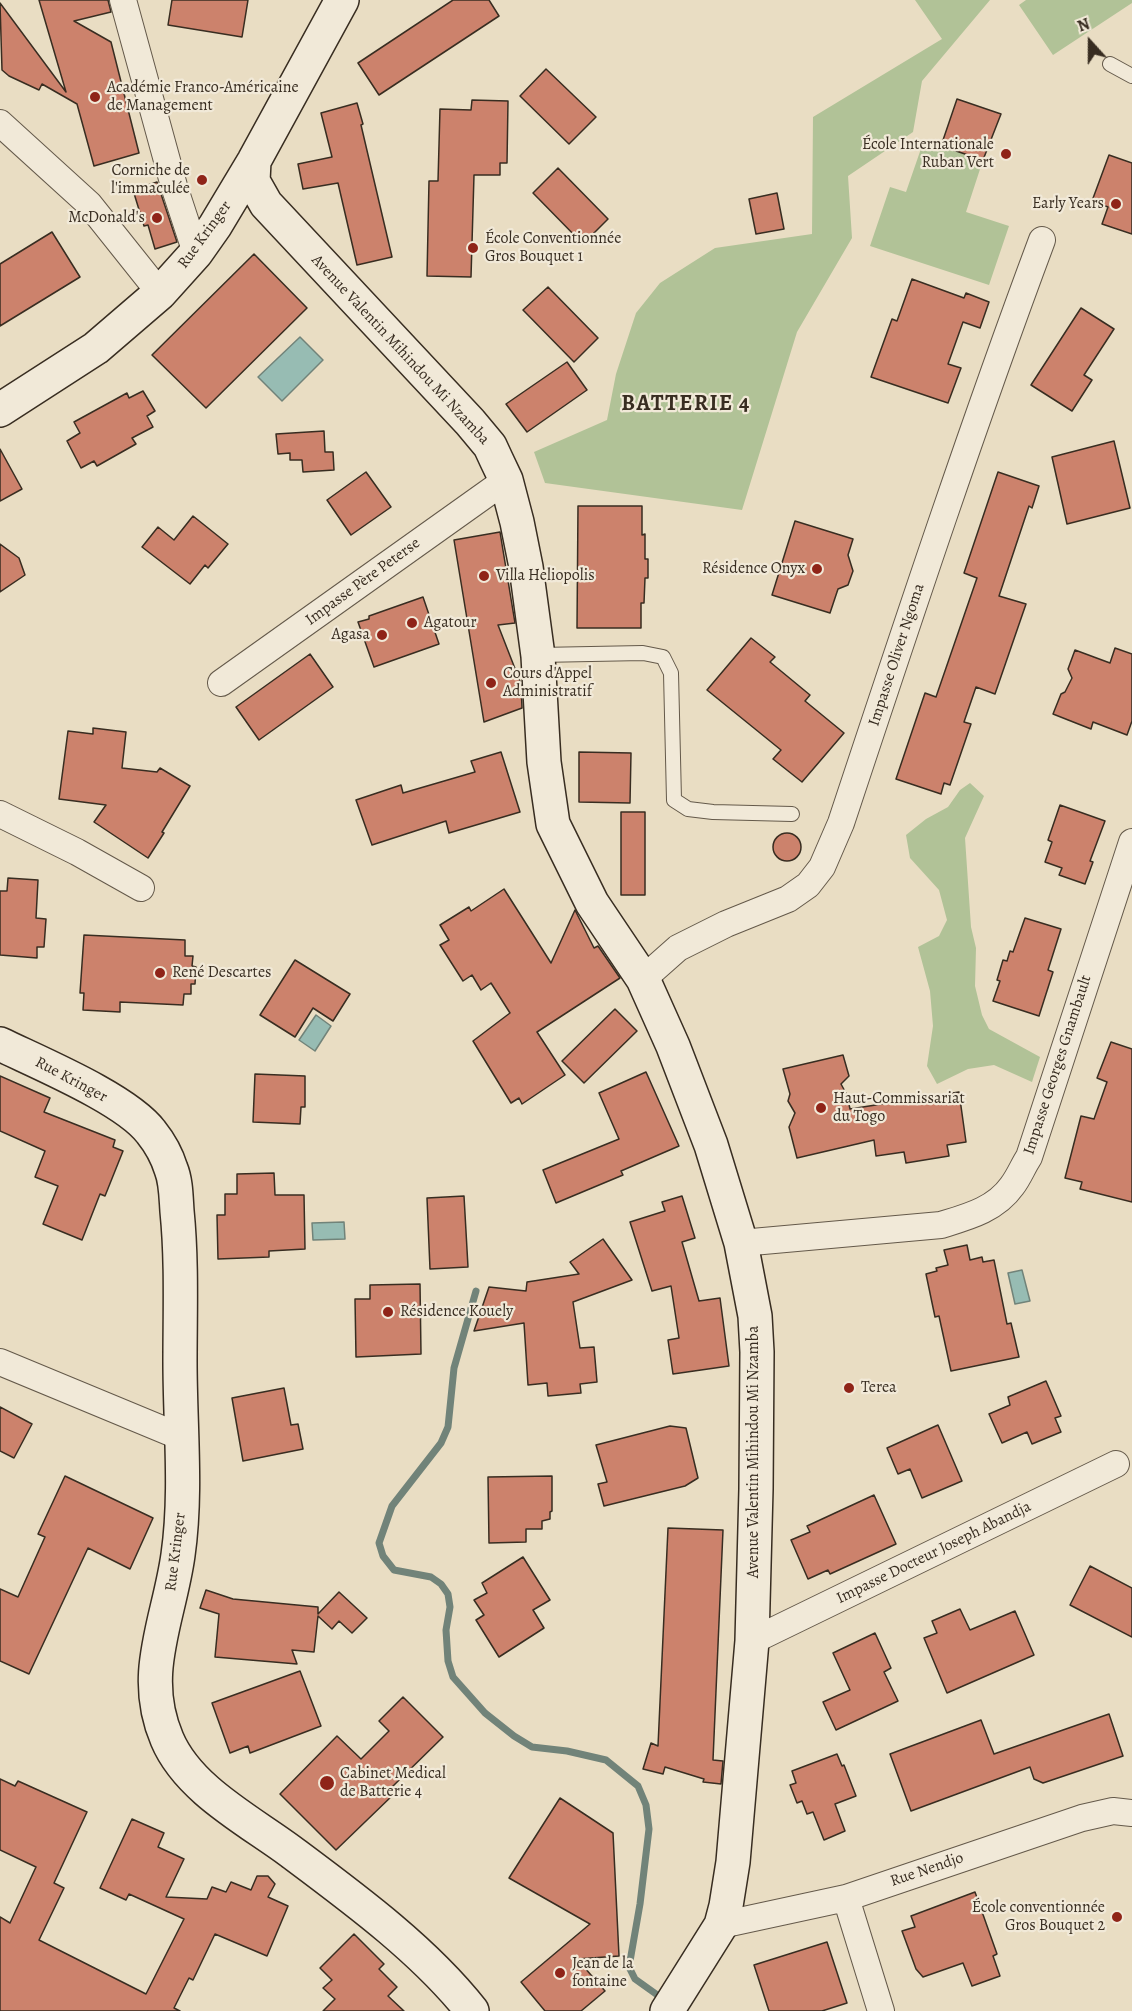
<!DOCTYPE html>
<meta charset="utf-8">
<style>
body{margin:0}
#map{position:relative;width:1132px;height:2011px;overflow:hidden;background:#e9ddc3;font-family:Alegreya,serif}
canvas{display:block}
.north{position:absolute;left:1060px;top:12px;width:60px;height:60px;-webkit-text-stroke:4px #f1e9d8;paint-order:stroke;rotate:339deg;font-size:16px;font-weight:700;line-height:24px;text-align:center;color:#382d21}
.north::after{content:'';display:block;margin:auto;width:21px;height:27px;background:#382d21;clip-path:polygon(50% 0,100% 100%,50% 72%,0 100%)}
</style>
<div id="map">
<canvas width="1132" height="2011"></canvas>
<div class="north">N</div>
</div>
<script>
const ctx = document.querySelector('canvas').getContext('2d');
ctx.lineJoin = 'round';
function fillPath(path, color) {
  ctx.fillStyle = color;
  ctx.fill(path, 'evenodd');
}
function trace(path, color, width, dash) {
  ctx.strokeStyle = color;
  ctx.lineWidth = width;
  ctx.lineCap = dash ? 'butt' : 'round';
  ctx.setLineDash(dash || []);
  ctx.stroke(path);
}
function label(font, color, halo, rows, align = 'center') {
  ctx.font = font + ' Alegreya,serif';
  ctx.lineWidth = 4.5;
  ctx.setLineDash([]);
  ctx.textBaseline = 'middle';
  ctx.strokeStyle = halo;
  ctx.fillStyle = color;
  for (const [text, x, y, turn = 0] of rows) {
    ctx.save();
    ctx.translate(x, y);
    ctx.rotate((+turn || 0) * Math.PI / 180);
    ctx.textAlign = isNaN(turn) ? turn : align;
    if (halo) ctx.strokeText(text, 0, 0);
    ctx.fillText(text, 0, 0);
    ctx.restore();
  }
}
fillPath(new Path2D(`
 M915,0H990L922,81L913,132L848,176L852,238L797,332L742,510L545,483L534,452L607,420L616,374L636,313L660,283L715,248L812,234L813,117L942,39Z
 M1026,0H1132V3L1053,55L1019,5Z
 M924,140L983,160L966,212L1009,226L989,285L870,246L890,187L906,192Z
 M970,783L984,796L965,838L971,927L976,948L975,986L982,1015L989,1029L1040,1057L1032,1082L994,1065L968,1069L937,1084L927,1066L933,1026L930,991L918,947L939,936L947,920L939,890L910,858L906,835L926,819L948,807L960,790Z`), '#b1c297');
const water = new Path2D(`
 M300,337L323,360L282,401L258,377Z
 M316,1015L331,1026L315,1051L299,1040Z
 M344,1222L345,1239L313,1240L312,1223Z
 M1022,1270L1030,1301L1015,1304L1008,1273Z`);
fillPath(water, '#97bcb3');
trace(water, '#718379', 1.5);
trace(new Path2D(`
 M476,1291L454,1368L448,1427L441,1443L392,1506L379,1543L383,1556L394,1570L431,1577L441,1584L448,1594L450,1607L446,1630L448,1661L453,1677L485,1713L514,1736L532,1747L567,1751L606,1760L638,1786L646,1805L649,1829L640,1904L629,1967L635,1979L656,1994`), '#718379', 7);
const building = new Path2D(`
 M39,0H108L111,12L74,21L111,42L139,153L94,166L77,104L42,84L39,90L9,76L2,70L0,3L66,92Z
 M172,0H248L242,37L168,25Z
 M453,0H489L499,16L379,95L358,63Z
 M546,69L596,117L569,144L520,96Z
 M957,99L1001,114L983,160L941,146Z
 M472,100L508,101L507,163H500V175H474L471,277L427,276L429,181H438L440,109L471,110Z
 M357,103L363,124L361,125L392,257L357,265L338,183L303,189L298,164L332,157L321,113Z
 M1109,155L1132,163V234L1102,224L1108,207L1092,201Z
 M558,168L608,219L583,244L533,193Z
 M157,182L177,242L155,249L148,225L144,226L133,190Z
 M777,193L784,229L756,234L749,199Z
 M52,232L80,277L0,326V264Z
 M254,254L307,308L206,408L152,355Z
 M912,279L964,298L966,293L989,302L980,328L963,322L948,364L961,368L948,403L871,377L892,319L897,321Z
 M548,287L598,338L574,362L523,310Z
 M1081,308L1114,329L1084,375L1092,380L1072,411L1031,385Z
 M567,362L587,390L527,432L506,404Z
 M143,391L155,411L147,416L153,427L132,438L136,444L97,466L94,461L81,468L67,441L80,433L74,422L127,393L129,398Z
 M324,431L325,452H333L334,470L303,472L302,460H290V453L278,454L276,434Z
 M1114,441L1130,508L1067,524L1052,457Z
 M0,449L22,489L0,501Z
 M366,472L391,507L351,535L327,500Z
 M998,472L1039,486L1032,508L1029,506L999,596L1026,604L995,694L976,687L964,722L971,724L950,785L944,783L941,794L896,779L925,693L936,697L977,578L964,573Z
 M578,506H642V535L645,534V559H648V578H645L644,603H641V628H577Z
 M193,516L228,544L208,568L205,565L190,584L142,547L158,527L174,540Z
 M795,521L853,539L848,555L853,571L848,585L838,589L830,613L772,595Z
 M500,532L515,623L498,625L521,684L522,708L484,722L454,540Z
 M0,544L19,558L25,575L0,592Z
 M423,597L439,644L374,667L358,622L369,619V616Z
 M751,638L775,657L770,662L810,695L805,701L844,733L802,782L773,759L781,750L707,690Z
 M1115,648L1132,654V721L1127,735L1093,722L1091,729L1053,714L1061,694L1065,692L1072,678L1068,669L1075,650L1110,663Z
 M310,654L333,687L259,740L236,707Z
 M93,728L126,732L122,768L157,772L160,768L190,786L162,832L164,833L148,858L94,822L106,805L59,799L68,731L93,734Z
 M501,752L520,812L449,833L446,821L372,845L356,800L401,785L403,793L475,772L471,761Z
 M579,752L631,753L630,803L579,802Z
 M1060,805L1105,821L1090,861L1093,862L1085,884L1059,875L1062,868L1045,862L1052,842L1048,840Z
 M621,812H645V895H621Z
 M773 847a14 14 0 1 1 28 0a14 14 0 1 1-28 0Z
 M8,878L38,880L36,918L46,919L44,947H37V958L0,955V891H7Z
 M504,889L551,963L575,910L594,948L598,946L620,978L537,1032L565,1075L522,1104L519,1098L511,1103L473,1041L510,1013L491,983L481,990L472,975L463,981L440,945L449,940L440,925L469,907L471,911Z
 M1025,918L1061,929L1048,970L1053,972L1039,1016L993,1001L1000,981L997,980L1003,960L1007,961L1010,951L1013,952Z
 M84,935L185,940V956H193L192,966L196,967L195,984H191V994H184L183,1005L120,1002V1012L83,1010L84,993H80Z
 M295,960L350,994L333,1021L313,1008L295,1037L260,1015Z
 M615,1009L637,1031L584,1083L562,1061Z
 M1111,1042L1132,1049V1202L1080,1189L1082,1182L1065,1178L1081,1116L1094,1119L1107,1082L1097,1078Z
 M843,1055L849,1076L841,1084L847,1095L850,1109L959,1092L966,1142L947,1145L949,1156L906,1163L904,1152L876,1156L874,1140L797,1158L789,1127L795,1113L788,1101L790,1094L783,1069Z
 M646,1072L679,1146L621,1171L623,1175L556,1203L543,1170L619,1139L599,1093Z
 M255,1074L305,1076V1107H301L300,1124L253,1122Z
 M0,1076L50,1098L44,1112L115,1140L113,1147L123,1151L105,1196L100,1194L82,1240L43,1224L58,1186L35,1177L45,1151L0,1131Z
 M274,1173L275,1195H304L305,1249L269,1251V1257L218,1259L217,1215H225V1194H237V1174Z
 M464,1196L468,1267L430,1269L427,1198Z
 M682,1196L695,1238L682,1242L699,1301L720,1298L729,1366L673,1374L668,1340L679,1338L671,1286L652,1291L630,1222L665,1211L662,1202Z
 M603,1239L632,1280L573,1302L580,1348L594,1347L597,1382L580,1384L581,1393L548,1396L547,1383L528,1385L524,1323L474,1331L489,1287L526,1291L527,1282L579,1274L570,1262Z
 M967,1245L970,1260L982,1257L983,1262L994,1260L1007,1324L1011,1323L1019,1357L951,1371L939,1316L935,1317L926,1274L937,1271L936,1268L948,1265L944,1250Z
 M420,1284L421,1354L356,1357L355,1299H370V1285Z
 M1046,1381L1061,1416L1055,1418L1061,1432L1032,1444L1027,1432L1002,1443L989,1414L1010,1405L1008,1397Z
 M284,1388L291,1425L298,1424L303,1449L243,1461L232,1398Z
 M0,1407L32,1424L14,1458L0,1451Z
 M938,1425L962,1481L922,1498L910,1469L898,1474L887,1448Z
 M670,1426L686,1428L698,1478L685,1486L604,1506L598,1484L607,1482L596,1445Z
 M65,1476L153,1518L130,1569L88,1548L29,1674L0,1661V1589L18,1597L45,1537L38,1534Z
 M552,1476V1511L550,1512V1519L542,1521V1529H526V1542L489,1543L488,1477Z
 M874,1495L896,1544L830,1574L828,1570L808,1579L791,1540L810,1532L807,1526Z
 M668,1528L723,1530L713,1760L723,1761L721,1784L703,1782L704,1779L665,1767L663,1774L643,1769L651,1743L658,1746Z
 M523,1557L550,1600L533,1610L544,1628L499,1657L476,1620L484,1615L474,1600L487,1593L482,1583Z
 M1090,1566L1132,1588V1637L1070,1605Z
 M206,1590L233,1599L318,1607V1614L339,1592L367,1618L352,1633L339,1621L332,1629L318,1616L314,1652L292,1650L297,1664L215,1657L219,1614L200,1608Z
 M960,1609L970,1630L1015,1611L1034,1655L947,1693L924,1638L937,1633L932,1621Z
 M875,1633L891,1668L884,1672L898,1701L836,1730L823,1702L850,1690L833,1653Z
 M300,1671L321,1726L250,1753L248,1746L230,1753L212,1703Z
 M403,1697L443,1737L391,1788L395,1793L336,1850L280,1794L337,1736L361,1759L389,1731L379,1721Z
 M1109,1714L1123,1756L1043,1783L1034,1779L1030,1767L911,1811L890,1754L981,1720L994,1754Z
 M837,1754L842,1766L844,1765L856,1796L835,1804L845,1831L824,1840L813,1812L807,1814L802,1801L797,1803L790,1785L796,1783L792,1771Z
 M0,1779L15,1786L18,1781L87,1812L54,1883L64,1888L39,1940L146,1994L184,1919L129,1894L126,1900L100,1888L132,1819L164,1833L158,1847L184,1859L166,1897L207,1899L212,1887L226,1892L231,1882L251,1890L257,1876H268L275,1884L268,1897L288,1906L267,1956L215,1934L193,1980L189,1978L174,2008L180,2011H0V1917L10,1923L36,1867L0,1850Z
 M560,1798L613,1833L619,1956L577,1959L605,1991L581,2011H545L521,1982L590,1924L509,1878Z
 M975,1892L997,1954L993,1956L1000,1976L972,1986L963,1963L923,1977L916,1969L902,1931L915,1927L911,1916Z
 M354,1934L384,1964L379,1969L397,1987L388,1996L404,2011H323L335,1999L323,1988L332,1980L320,1968Z
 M827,1942L847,2003L822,2011H769L754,1965Z`);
fillPath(building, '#cc826c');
trace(building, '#382d21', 1.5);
const lane = new Path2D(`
 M1110,64L1132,76
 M539,655L643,653L663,657L671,673L674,800L688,809L713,812L792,814`);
const street = new Path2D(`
 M123,0L174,186L196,253
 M0,123L89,204L160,293
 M221,683L506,480
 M0,814L77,852L141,888
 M643,979L678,948L726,924L788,899L808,885L822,867L841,823C906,627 970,433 1042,240
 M741,1243L941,1225C967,1217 995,1210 1012,1186C1019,1177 1023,1166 1029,1157L1132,842
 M0,1362L181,1437
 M752,1641L1116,1464
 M846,1898L881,2011
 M721,1925L846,1898L1082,1818L1113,1811L1132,1813`);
const secondary = new Path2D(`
 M254,161L253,181L266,204L470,422L490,446L496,459L506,480L517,522L526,567L538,656L544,762L553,824L592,903L643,979L673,1046L711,1145L741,1243L755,1316L757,1352L756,1489L752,1641L733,1862L726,1906L721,1925L667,2011
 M0,410L96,348L160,293L196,253L215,226L254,161L342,0
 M0,1044C39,1063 126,1099 151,1132C159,1142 167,1156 171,1169C176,1181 176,1197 177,1211C182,1261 180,1311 180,1362C180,1426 187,1492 178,1555C169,1620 139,1674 167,1739C188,1789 248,1820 290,1851C353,1898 424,1950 472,2011`);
trace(lane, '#64594a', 16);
trace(street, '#64594a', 28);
trace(secondary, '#382d21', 36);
trace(lane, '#f1e9d8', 14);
trace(street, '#f1e9d8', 26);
trace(secondary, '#f1e9d8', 33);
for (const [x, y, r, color] of [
 [95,97,6,"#8f2418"],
 [1006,154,6,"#8f2418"],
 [202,180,6,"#8f2418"],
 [1116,204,6,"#8f2418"],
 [157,218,6,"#8f2418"],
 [473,248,6,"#8f2418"],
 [817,569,6,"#8f2418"],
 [484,576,6,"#8f2418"],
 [412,623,6,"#8f2418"],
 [382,635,6,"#8f2418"],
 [491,683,6,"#8f2418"],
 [160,973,6,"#8f2418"],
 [821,1108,6,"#8f2418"],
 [388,1312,6,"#8f2418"],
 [849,1388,6,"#8f2418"],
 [327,1783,8,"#8f2418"],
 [1117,1917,6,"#8f2418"],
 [560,1973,6,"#8f2418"]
]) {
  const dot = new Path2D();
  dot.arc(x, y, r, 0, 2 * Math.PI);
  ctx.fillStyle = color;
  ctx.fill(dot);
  trace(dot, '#f1e9d8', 2);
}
label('16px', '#382d21', '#f1e9d8', [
 ["Académie Franco-Américaine",107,88],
 ["de Management",107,106],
 ["École Internationale",994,145,"right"],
 ["Ruban Vert",994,163,"right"],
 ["Corniche de",190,171,"right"],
 ["l'immaculée",190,189,"right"],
 ["Early Years",1104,204,"right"],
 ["McDonald's",145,218,"right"],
 ["École Conventionnée",485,239],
 ["Gros Bouquet 1",485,257],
 ["Résidence Onyx",805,569,"right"],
 ["Villa Heliopolis",496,576],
 ["Agatour",424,623],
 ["Agasa",370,635,"right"],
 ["Cours d'Appel",503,674],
 ["Administratif",503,692],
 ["René Descartes",172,973],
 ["Haut-Commissariat",833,1099],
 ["du Togo",833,1117],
 ["Résidence Kouely",400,1312],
 ["Terea",861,1388],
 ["Cabinet Medical",340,1774],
 ["de Batterie 4",340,1792],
 ["École conventionnée",1105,1908,"right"],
 ["Gros Bouquet 2",1105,1926,"right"],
 ["Jean de la",572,1964],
 ["fontaine",572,1982]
], 'left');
label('16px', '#382d21', '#f1e9d8', [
 ["Rue Kringer",205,235,-54],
 ["Avenue Valentin Mihindou Mi Nzamba",400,350,47],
 ["Impasse Père Peterse",363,582,-36],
 ["Impasse Oliver Ngoma",897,655,-72],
 ["Impasse Georges Gnambault",1058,1065,-72],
 ["Rue Kringer",71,1080,28],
 ["Avenue Valentin Mihindou Mi Nzamba",754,1452,-90],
 ["Rue Kringer",176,1552,-83],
 ["Impasse Docteur Joseph Abandja",934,1553,-26],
 ["Rue Nendjo",927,1870,-19]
]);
ctx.letterSpacing = '1.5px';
label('bold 22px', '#382d21', '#f1e9d8', [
 ["BATTERIE 4",686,405]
]);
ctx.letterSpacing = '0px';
</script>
